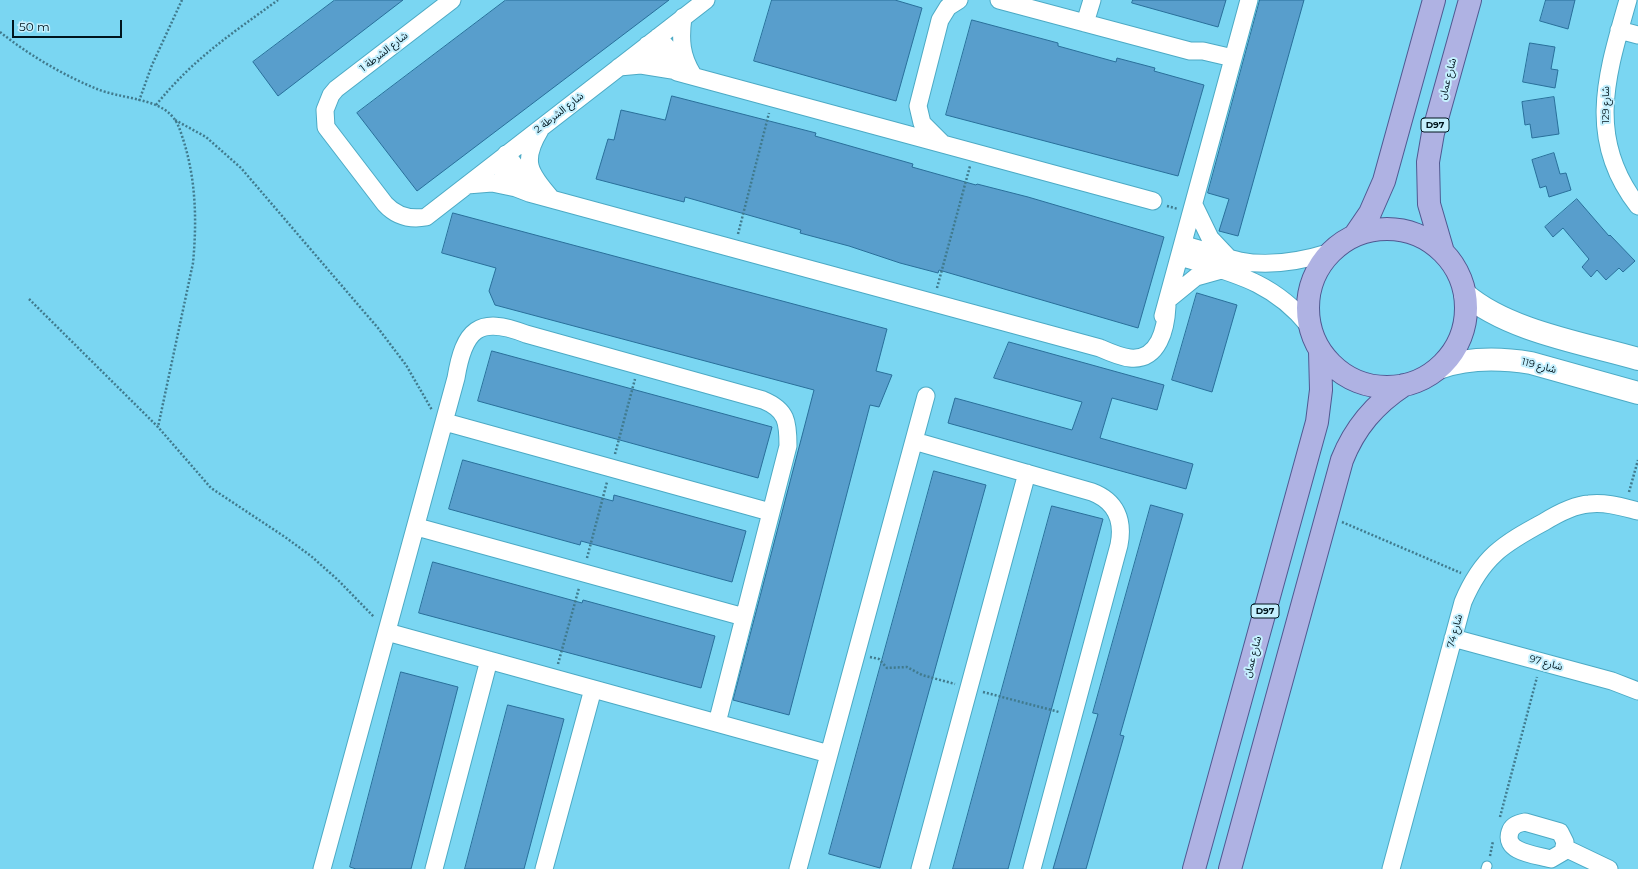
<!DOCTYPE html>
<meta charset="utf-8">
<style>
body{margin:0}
#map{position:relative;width:1638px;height:869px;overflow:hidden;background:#7ad6f2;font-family:Montserrat,sans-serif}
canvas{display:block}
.scale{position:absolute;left:12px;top:20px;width:110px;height:18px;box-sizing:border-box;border:2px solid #00151d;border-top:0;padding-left:5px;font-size:12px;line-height:14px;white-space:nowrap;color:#00151d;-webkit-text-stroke:3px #c5f0fe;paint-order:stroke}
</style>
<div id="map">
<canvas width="1638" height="869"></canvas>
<div class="scale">50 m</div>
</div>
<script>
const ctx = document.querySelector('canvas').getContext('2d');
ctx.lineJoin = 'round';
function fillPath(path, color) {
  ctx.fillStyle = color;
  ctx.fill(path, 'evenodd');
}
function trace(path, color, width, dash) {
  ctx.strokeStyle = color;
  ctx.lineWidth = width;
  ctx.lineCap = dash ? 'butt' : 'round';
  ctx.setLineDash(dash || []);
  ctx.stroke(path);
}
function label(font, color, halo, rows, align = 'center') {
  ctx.font = font + ' Montserrat,"Noto Sans Arabic",sans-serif';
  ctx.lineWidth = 4;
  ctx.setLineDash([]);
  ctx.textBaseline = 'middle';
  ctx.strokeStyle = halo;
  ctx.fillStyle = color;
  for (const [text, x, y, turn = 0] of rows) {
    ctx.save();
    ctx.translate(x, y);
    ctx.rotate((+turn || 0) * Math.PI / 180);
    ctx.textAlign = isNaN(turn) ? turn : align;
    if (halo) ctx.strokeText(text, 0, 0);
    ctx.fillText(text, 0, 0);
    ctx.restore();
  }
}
const building = new Path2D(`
 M335,0H403L278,96L253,62Z
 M506,0H669L417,191L357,113Z
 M772,0H895L922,8L896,101L754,61Z
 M1133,0H1226L1218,27L1132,3Z
 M1260,0H1304L1238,236L1219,231L1229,199L1208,193Z
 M1546,0H1575L1568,29L1540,21Z
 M972,20L1058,43V46L1116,62L1117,58L1155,68L1154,71L1204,85L1178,176L946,115Z
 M1530,43L1555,47L1551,69L1558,70L1555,88L1523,82Z
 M672,96L816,133L815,136L913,164L912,167L976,185L977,184L1028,197L1164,237L1138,328L939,270L938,273L900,263L849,246L800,233L801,230L685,197L684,202L596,179L608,139L614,140L621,110L665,120Z
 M1554,97L1559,134L1532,138L1530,124L1525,125L1522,102Z
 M1554,153L1560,174L1566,173L1571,190L1549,197L1546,186L1540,188L1532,160Z
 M1577,199L1609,236L1610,235L1635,261L1623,272L1619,268L1606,280L1597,270L1591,277L1582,267L1589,259L1563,228L1553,237L1545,227Z
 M453,213L887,329L876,371L892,375L879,407L870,405L789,715L733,700L814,390L495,305L489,291L496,268L442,253Z
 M1197,293L1237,305L1212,392L1172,380Z
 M1009,342L1164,385L1157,410L1112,398L1100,438L1193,464L1186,489L948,423L955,398L1072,430L1082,402L994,378Z
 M492,351L772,427L758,478L478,401Z
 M463,460L613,501L614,495L746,531L732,582L581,541L580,545L449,509Z
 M934,471L986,485L880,868L829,854Z
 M1151,505L1183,514L1120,735L1124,736L1086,869H1053L1098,714L1093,713Z
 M1052,506L1103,519L1008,869H953Z
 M433,562L582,603L583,600L715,636L701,688L419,613Z
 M401,672L458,687L411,869H356L350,867Z
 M508,705L564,719L524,869H465Z`);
fillPath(building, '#589ecc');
trace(building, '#296f9a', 1);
const service = new Path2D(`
 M1486,869L1487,866`);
const minor = new Path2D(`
 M452,0L336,89L331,95L325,110L326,127L385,204C396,216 409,220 426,217L706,0
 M999,0L1190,51H1203L1233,58
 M1628,0C1607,74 1585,138 1638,206
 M683,17C680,40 681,56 693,75
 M1085,23L1092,0
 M1619,30L1638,35
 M658,37L686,69
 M647,45L661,62L677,72L1153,201
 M619,67L641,65L672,70
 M540,130C521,161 529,173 551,198
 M941,142L922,123L918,106L940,20L948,7L959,0
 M506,154L532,188
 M496,163L516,188L529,193L1100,348C1109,352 1120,357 1130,358C1159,361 1166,328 1167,306
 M467,185L492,183L516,188
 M1194,205L1210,238L1228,257
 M1183,244C1202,250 1221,257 1240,261C1270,267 1302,261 1331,252
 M1180,257C1232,273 1273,281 1309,326
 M1169,299L1196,277L1221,270
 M1163,316L1249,0
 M445,422L770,512
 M914,441L1092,492C1116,501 1124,520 1119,545L1032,869
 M417,527L744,617
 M387,632L829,754
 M1453,638L1612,681L1638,691
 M1525,822L1560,832L1565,842L1563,852L1551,859C1538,855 1503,853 1510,832C1512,825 1519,823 1525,822Z
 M1565,848L1609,869
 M322,869L456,378C464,330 478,315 526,334L763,400C787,410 788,422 788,446L717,723
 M434,869L489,660
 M544,869L593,689
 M798,869L926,396
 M920,869L1027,473
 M1391,869L1463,602C1482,557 1503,544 1544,522C1557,514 1574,505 1589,504C1606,502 1622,507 1638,511`);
const tertiary = new Path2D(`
 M1465,294C1508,331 1583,343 1638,359
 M1439,368C1469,357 1500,358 1531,363L1638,393`);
const primary = new Path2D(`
 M1308 308a79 79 0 1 1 158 0a79 79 0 1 1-158 0Z
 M1355,235L1370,213L1384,181L1434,0
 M1443,252L1429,204L1428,162L1433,133L1470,0
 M1194,869L1317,422L1321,390L1320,351
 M1230,869L1342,460C1355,427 1375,404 1404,385`);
trace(service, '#4caac5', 11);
trace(minor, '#4caac5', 19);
trace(tertiary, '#4caac5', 24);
trace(primary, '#4f5991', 24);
trace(new Path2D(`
 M0,32C29,55 63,75 97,89C118,98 155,98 171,115C178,122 180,130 183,139C196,179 197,221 193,263L158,427
 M139,101L152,65L182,0
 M156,105C194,58 230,35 278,0
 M175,120L206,137L241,168L378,328L406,365L432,410
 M1167,206L1178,209
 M738,234L769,113
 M937,288L970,166
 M29,299L158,427L211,488L285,537L311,556L338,580L374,617
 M615,454L635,379
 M1629,492L1638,460
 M1342,522L1461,573
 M587,558L607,482
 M870,657L879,659L887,668L907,667L922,675L955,684
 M558,664L579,588
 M983,692L1059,712
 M1500,817L1537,677
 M1490,856L1493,841`), '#407a8d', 2.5, [2, 2]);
trace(service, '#fff', 9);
trace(minor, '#fff', 17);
trace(tertiary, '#fff', 22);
trace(primary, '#afb2e3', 22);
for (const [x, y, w] of [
 [1435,125,28],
 [1265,611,28]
]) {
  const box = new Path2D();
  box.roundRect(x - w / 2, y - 7, w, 14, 3);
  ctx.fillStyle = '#c5f0fe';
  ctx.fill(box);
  trace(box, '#00151d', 1);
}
label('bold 9px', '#00151d', null, [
 ["D97",1435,125],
 ["D97",1265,611]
]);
label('10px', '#00151d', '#c5f0fe', [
 ["شارع الشرطة 1",384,52,-38],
 ["شارع عمان",1448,79,-75],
 ["شارع 129",1606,105,-90],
 ["شارع الشرطة 2",559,113,-38],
 ["شارع 119",1539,366,14],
 ["شارع 74",1455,631,-75],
 ["شارع عمان",1253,657,-75],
 ["شارع 97",1546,663,15]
]);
</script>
